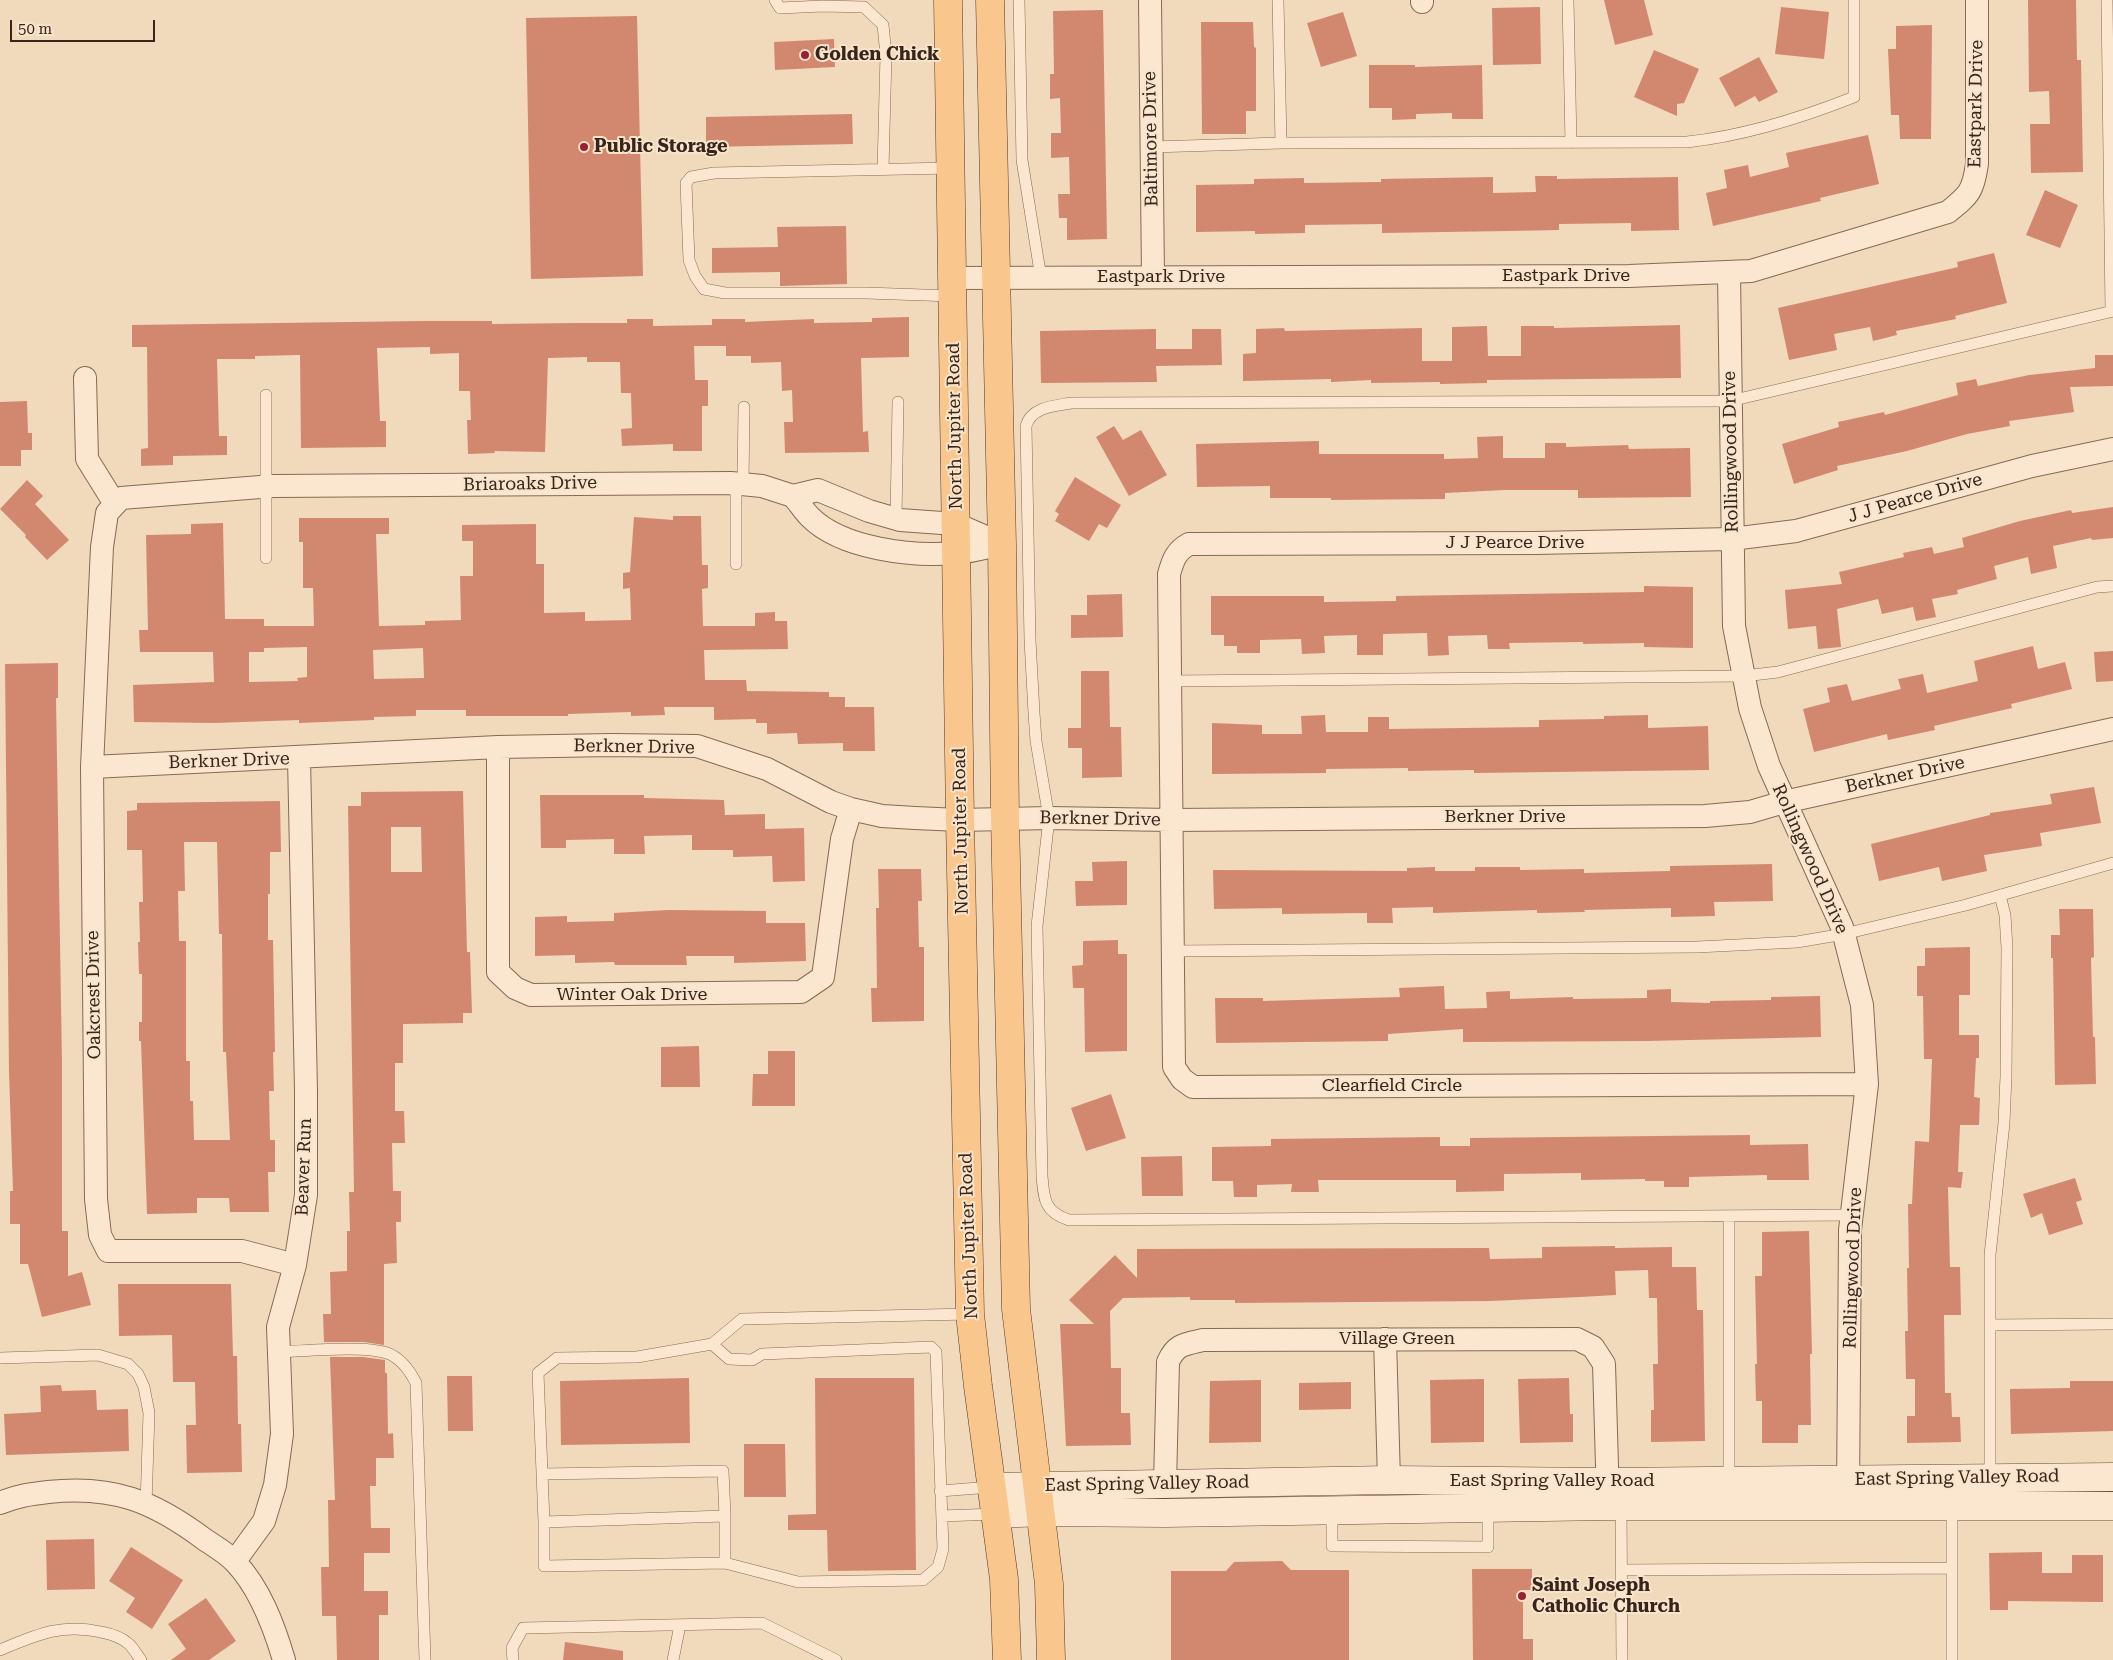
<!DOCTYPE html>
<style>
body{margin:0}
#map{position:relative;width:2113px;height:1660px;overflow:hidden;background:#f1d9bb;font-family:"Roboto Serif",serif}
canvas{display:block}
.scale{position:absolute;left:10px;top:20px;width:145px;height:22px;box-sizing:border-box;border:2px solid #37241a;border-top:0;padding-left:6px;font-size:15px;line-height:18px;white-space:nowrap;color:#37241a;-webkit-text-stroke:4px #f8e4cb;paint-order:stroke}
</style>
<div id="map">
<canvas width="2113" height="1660"></canvas>
<div class="scale">50 m</div>
</div>
<script>
const ctx = document.querySelector('canvas').getContext('2d');
ctx.lineJoin = 'round';
function fillPath(path, color) {
  ctx.fillStyle = color;
  ctx.fill(path, 'evenodd');
}
function trace(path, color, width, dash) {
  ctx.strokeStyle = color;
  ctx.lineWidth = width;
  ctx.lineCap = dash ? 'butt' : 'round';
  ctx.setLineDash(dash || []);
  ctx.stroke(path);
}
function label(font, color, halo, rows, align = 'center') {
  ctx.font = font + ' "Roboto Serif",serif';
  ctx.lineWidth = 4;
  ctx.setLineDash([]);
  ctx.textBaseline = 'middle';
  ctx.strokeStyle = halo;
  ctx.fillStyle = color;
  for (const [text, x, y, turn = 0] of rows) {
    ctx.save();
    ctx.translate(x, y);
    ctx.rotate((+turn || 0) * Math.PI / 180);
    ctx.textAlign = isNaN(turn) ? turn : align;
    if (halo) ctx.strokeText(text, 0, 0);
    ctx.fillText(text, 0, 0);
    ctx.restore();
  }
}
fillPath(new Path2D(`
 M1604,0H1644L1653,35L1615,45Z
 M2028,0H2076L2077,60H2081L2083,172L2031,173L2030,124H2050L2049,91L2029,92Z
 M1540,7L1541,64L1493,65L1492,8Z
 M1781,7L1829,12L1824,59L1775,54Z
 M1103,10L1107,239L1067,240V218H1059L1058,194H1070L1069,157L1051,158V133H1061L1060,98L1050,99V74H1054L1053,11Z
 M1343,12L1357,56L1321,67L1307,23Z
 M637,16L643,276L531,279L526,18Z
 M1201,22H1253L1254,47L1256,48V111H1246V134H1202Z
 M1932,25L1931,139H1900L1899,115H1891L1888,49H1896V26Z
 M834,39L835,67L775,70L774,42Z
 M1654,50L1699,69L1684,103L1677,104V116L1634,97Z
 M1759,57L1778,92L1759,102L1755,96L1735,107L1719,78Z
 M1369,65H1415V67L1482,65L1483,119H1452V113L1416,114V119L1392,120V108H1369Z
 M852,114L853,144L706,147V117Z
 M1868,135L1879,184L1820,198L1821,201L1713,226L1706,193L1727,188L1724,170L1748,165L1750,177L1789,167L1786,153Z
 M1535,176H1557V179L1678,177L1679,230L1631,231V223L1559,224V230L1508,231L1382,233V224L1305,225V233L1255,234V231L1196,232V185L1254,184V179L1304,178V183L1381,182V179L1493,177V193L1536,192Z
 M2045,190L2078,205L2060,248L2026,235Z
 M846,226L847,284L780,286V272L712,273V248L778,247L777,227Z
 M1994,253L2007,303L1955,316L1956,319L1896,331L1897,335L1873,341L1870,327L1834,334L1837,350L1789,360L1778,308L1958,267L1957,262Z
 M909,317V357L861,358L863,432L868,431L869,452L785,453L784,422H793L792,390L782,391L781,362L751,363V356H726V346H694L695,380H708V406H702V451H673V444L622,446L621,429L632,428L631,393H621L620,362H587V357L548,358L545,452L494,451L495,453L468,454L467,420H471L470,391H459V353L430,354V347L377,348L380,421H386V447L301,448L300,355L255,356V359H217L219,436H227V455L173,456V465L141,466V449L148,448L147,347H132V325L422,321H492V324L576,323H627V319H653V326L712,325V319H745V322L814,319V323L872,322V318Z
 M1680,325L1681,378L1487,380V383L1440,384V382L1371,383V380L1331,382V379L1243,381V354L1256,353V329L1284,328L1285,331L1422,328V361H1452V327L1487,326L1488,356H1521V326H1554V328Z
 M1156,329V349H1192V329H1221L1222,365L1156,366L1157,382L1041,383L1040,331Z
 M2095,355H2113V386L2070,387L2074,412L2009,421L2010,426L1967,434L1907,451L1837,466L1838,470L1794,484L1782,444L1839,427L1838,422L1884,412L1885,415L1958,395L1956,383L1976,379L1978,386L2029,375L2095,368Z
 M27,401L28,433H32V450H21V466H0V402Z
 M1114,426L1123,440L1141,430L1167,475L1129,496L1096,437Z
 M1503,436V458H1545V443H1566V447L1628,445L1629,449L1690,448L1691,497L1578,498V490H1504L1445,493V499L1331,500V498H1270V486L1197,487L1196,444L1319,441V454H1444V459L1478,458L1477,437Z
 M1075,477L1121,505L1107,528L1099,524L1089,541L1055,521L1059,514L1055,511Z
 M27,480L43,496L35,504L69,540L47,560L25,537L26,535L0,509Z
 M2113,507V538L2092,540L2091,538L2053,546L2057,568L2031,574L2028,557L1994,566L1997,579L1957,590L1958,594L1932,599L1936,617L1916,621L1913,607L1882,614L1878,599L1837,609L1841,647L1818,649L1816,626L1788,629L1785,590L1842,584L1839,572L1904,557L1903,553L1932,547L1934,554L1964,547L1962,538L2020,521L2071,510L2072,513Z
 M673,516H701L702,565H708V588L702,589L703,626H755V613L775,612V621H787L788,649L704,650L705,680H746L747,691L829,692V697H845V707H874L875,751H843V743L798,744L797,733L767,734V723H756V719L714,720V707H664L665,715L631,716V712L568,714V716H466V710H416V716L374,717V720L299,723V720L214,723L134,722L133,685L214,682L213,652H140L139,630H148L146,535L191,534V524L223,523L225,619H264V626H314L313,588H303V542H299V518H389V534H376L379,626L425,625V621L461,620L460,576H473V541H462V525L536,524V564H544V613L585,612V621L631,620L630,588L623,589V573L630,572L634,517L673,520ZM307,647V677L297,678L298,681L249,682V652H264V648ZM423,648L424,678L374,679L373,650Z
 M1644,586L1693,587V648L1644,647V643L1583,644V642L1509,643L1510,649H1488L1487,635L1448,636L1449,655L1428,656L1427,633L1383,634V655H1357V635L1324,636L1325,653L1302,654L1301,639L1260,640V653H1237V646H1224V635H1211V596H1324V602L1396,601V596L1644,592Z
 M1122,594L1123,637L1071,638V615H1087V595Z
 M2033,646L2038,669L2065,662L2072,689L2011,704L2012,708L1934,726L1935,730L1888,740L1887,734L1814,752L1803,709L1830,702L1827,688L1847,684L1852,701L1901,689L1898,679L1923,674L1927,693L1978,681L1974,661Z
 M2113,651V681L2096,682L2094,652Z
 M58,663V698H56L62,1064V1231H68V1276L82,1272L91,1305L42,1317L28,1264H20V1224H10V1191H13L9,1072L5,664Z
 M1081,671H1109L1110,727H1121L1122,777L1082,778V748H1068V728H1081Z
 M1325,715L1326,732H1368V717H1389V729L1539,727V720L1604,719V716L1648,715V728L1708,726L1709,770L1474,773V770L1408,771V768L1326,769V773L1212,774V723L1262,725V734H1302L1301,716Z
 M2094,787L2101,823L2040,833L2042,846L1984,855L1987,871L1942,881L1939,867L1879,881L1871,844L1990,815V813L2052,804L2050,794Z
 M463,791L467,952H470L472,1013H463V1023L403,1024V1063H395V1111H404L405,1143H392L393,1191H401V1222H396L397,1263L384,1264V1345L364,1342H324L323,1314H331L330,1272L347,1271V1231H350L349,1192H354L348,806H361V792ZM391,827H421L422,872H391Z
 M540,795H644V798L724,800L725,815L765,814V829L804,828L805,881L773,882L772,856L733,857V850H692V835L644,836L645,854H614V839L566,840V848H541Z
 M280,801L281,852H270V894H268V940H273L275,1052H273L274,1091H269L270,1140H275V1172H268L269,1212H230L229,1198H197V1213L147,1214L141,1041H139V1022H142V974H139L138,942H140L139,902H143L142,850H127V811L137,810V803ZM184,842H217L219,934H222L223,1052H226L230,1140H194L193,1101H190V1061H186V941H179L178,891H185Z
 M1127,861V905L1076,906L1075,881H1093L1092,862Z
 M1772,864L1773,901L1714,902L1715,916L1671,917V908L1584,910L1585,912L1537,913V910L1433,913V907L1392,908L1393,923H1367V913L1282,914V908L1214,909L1213,870L1407,871V868L1435,867V871H1475V867H1520V870L1584,869V873L1670,871V866Z
 M878,869H921L922,901H918L919,947H924V1021L872,1022L871,988H877L876,908H879Z
 M2059,909H2093L2094,957L2091,958L2093,1037H2095L2096,1084L2055,1085L2053,958H2051V935H2060Z
 M668,910L766,911V923H805L806,961L734,963V956H686L687,965H615L614,962L575,963V955L535,956V917L567,916V922L614,921V913Z
 M1118,940V954H1127V1051L1085,1052L1084,988H1073L1072,966L1083,965V941Z
 M1970,947V995H1959V1035H1979V1058H1976L1974,1097L1980,1098L1979,1125H1960L1958,1172H1963L1961,1188L1948,1187L1950,1267H1960L1961,1315H1944L1945,1393H1951L1952,1417H1960L1961,1442L1907,1443V1416H1915V1379H1906L1905,1331H1908L1907,1268H1909L1908,1204H1912L1915,1141L1929,1142L1932,1059H1924L1923,996H1917V966H1925V948Z
 M1444,986L1445,1009L1487,1008L1486,992L1510,991V999L1573,997V999L1647,998V990L1671,989V1002L1710,1003V1001L1771,1000V997L1820,996L1821,1037L1647,1041L1463,1042V1029L1388,1034V1041L1216,1043L1215,998H1263V1001L1400,997L1399,988Z
 M699,1046L700,1087H661V1047Z
 M768,1051H795V1106H752L753,1074H768Z
 M1111,1094L1126,1138L1086,1151L1071,1108Z
 M1750,1135V1145L1808,1144L1809,1180H1767V1175L1689,1177V1187H1664V1181H1645V1179L1581,1180V1173L1504,1174V1191L1456,1192V1180H1318L1319,1192H1291L1292,1184L1257,1185V1197H1234L1233,1181H1212V1147L1271,1146V1139L1440,1137V1146H1470V1138Z
 M1182,1156L1183,1196H1142L1141,1157Z
 M2075,1178L2082,1200L2076,1202L2083,1224L2049,1235L2042,1213L2031,1218L2023,1194Z
 M1809,1231L1812,1354H1810L1811,1425H1798V1443H1762V1401H1756L1755,1364H1757L1755,1276H1762V1232Z
 M1615,1246V1248L1672,1247V1267H1696L1697,1310H1703L1705,1441L1651,1442V1410H1654L1653,1364H1658L1657,1298H1649L1648,1270L1615,1271L1616,1295L1580,1297L1490,1301L1235,1303V1300H1190V1297L1123,1298L1110,1311L1111,1368H1121V1413H1130L1131,1445L1066,1446L1060,1324H1094L1069,1300L1115,1255L1137,1278V1249L1489,1248L1490,1259L1542,1258V1247Z
 M118,1284H231L233,1356H237L238,1424H241L242,1472L187,1473L186,1425H196L195,1382H173L172,1335L119,1336Z
 M330,1357H363L385,1360V1373H387L388,1434L393,1433L394,1458H376V1486H370L371,1528H390V1553H364V1591H388V1615H379V1660H337L336,1616H322L321,1567H329L328,1500H335Z
 M447,1376H472L473,1431H448Z
 M689,1378L690,1443L561,1445L560,1381Z
 M815,1378H914L916,1570L828,1571L827,1530H788V1515L816,1514Z
 M1569,1378L1570,1414H1573V1442L1520,1443L1518,1379Z
 M1484,1379V1442L1431,1443L1430,1380Z
 M1261,1380V1442L1209,1443L1210,1381Z
 M2070,1381H2113V1431L2011,1434L2010,1389L2070,1388Z
 M1351,1382V1409L1299,1410V1383Z
 M61,1385L62,1391L96,1390L97,1410L128,1409L129,1451L6,1455L4,1414L41,1412L40,1386Z
 M744,1444H785L786,1497H744Z
 M94,1539L95,1589L47,1590L46,1540Z
 M131,1547L183,1580L152,1629L126,1612L135,1598L109,1581Z
 M2042,1552V1573H2072V1555H2103V1602L2008,1601V1610H1990L1989,1553Z
 M1282,1561L1291,1570H1349V1660H1171V1571H1226L1234,1562Z
 M1472,1569H1532V1590H1523V1639H1533V1660H1473Z
 M206,1598L236,1641L209,1660H171L186,1649L168,1624Z
 M565,1642L623,1651V1660H563Z`), '#d2886e');
const lane = new Path2D(`
 M775,0L780,8L823,6L864,7L883,25L886,55L883,169
 M1019,0L1022,160L1041,278
 M1278,0L1281,143
 M1568,0L1571,143
 M2107,0L2111,311
 M1152,147L1281,143L1687,142C1743,136 1801,118 1854,97V0
 M951,168L714,173L691,177L686,183L689,260L695,276L704,289L725,293H866L953,296
 M266,395V558
 M743,484L744,407
 M896,518L898,402
 M736,564V484
 M1170,681L1744,676L1778,672L2097,587L2113,586
 M1173,951L1697,947L1797,942L1844,934L1966,905L2113,863
 M1852,1215L1069,1220C1044,1212 1044,1199 1042,1176L1037,926L1049,818L1036,741L1034,713L1030,640L1026,426C1031,407 1054,406 1071,403L1730,401L2113,311
 M1729,1216V1480
 M1990,1325L2113,1324
 M712,1344L742,1319L970,1314
 M278,1352C306,1351 363,1345 387,1353C401,1358 410,1371 416,1383L425,1660
 M0,1358L98,1355L128,1364L138,1374L144,1387L149,1413L146,1505
 M542,1474L723,1471L725,1516
 M1990,1480V1255L2004,1123L2006,1076L2007,948L2005,915L2000,895
 M940,1491L991,1487
 M1621,1504L1622,1660
 M1952,1507V1660
 M1332,1510V1546L1488,1547V1508
 M942,1516L995,1514
 M544,1522V1566L725,1563L798,1582L923,1580L938,1567L943,1549L936,1352L931,1347L762,1354L752,1360L729,1359L712,1344L637,1357L557,1358L538,1373L544,1522L725,1516V1563
 M1621,1570L1952,1568
 M0,1650C36,1635 61,1623 101,1632C112,1634 121,1637 129,1644C134,1649 137,1655 141,1660
 M513,1660L512,1648L523,1628L762,1623L836,1660
 M673,1660L680,1625`);
const street = new Path2D(`
 M1150,0L1153,277
 M1422,0V2
 M1729,273L1734,626L1750,708L1769,766L1842,927L1862,1005L1867,1084L1850,1230L1848,1496
 M953,278L1629,276L1751,271L1948,212C1969,195 1973,192 1977,164V0
 M85,378L87,459L115,504
 M793,496C799,503 804,511 810,517C842,549 913,557 956,553C971,552 987,547 1002,544
 M498,747V972L515,988L531,995L801,992L823,977L842,839L851,809
 M92,767L498,747L611,745L697,746L767,769L831,802L851,809L882,816L915,818L960,820L1049,818L1171,820L1705,816L1750,812L1784,802L2113,729
 M1867,1084L1193,1087L1182,1079L1174,1067L1169,574C1173,560 1176,551 1189,544L1535,543L1732,539L1796,531L2032,466L2113,449
 M295,1265L242,1251H108L100,1235L96,1199L92,767L102,547L107,513L121,498L273,486L731,483L762,486L793,496L818,490L869,511L900,520L956,524L1002,544
 M1385,1339L1389,1480
 M1165,1484L1168,1362C1176,1344 1185,1344 1203,1340L1577,1339L1593,1347L1604,1364L1608,1499
 M0,1503C16,1496 31,1494 48,1492C113,1485 153,1501 204,1539C214,1546 227,1553 235,1562C260,1588 274,1626 284,1660
 M235,1561L264,1521L275,1485L282,1434L278,1327L295,1265L306,1195V1091L299,758`);
const secondary = new Path2D(`
 M991,1487L1389,1480L1607,1482L2113,1477
 M997,1514L1041,1512L1165,1513L1608,1506H2113`);
const primary = new Path2D(`
 M948,0L960,820L970,1314L978,1386L1004,1579L1007,1660
 M990,0L1002,544L1005,818L1016,1309L1049,1584L1051,1660`);
trace(lane, '#896854', 12);
trace(street, '#896854', 24);
trace(secondary, '#6b4937', 29);
trace(primary, '#563729', 29);
trace(lane, '#fbe7cf', 11);
trace(street, '#fbe7cf', 22);
trace(secondary, '#fbe7cf', 28);
trace(primary, '#f9c78e', 28);
for (const [x, y, r, color] of [
 [805,55,5,"#9d1f33"],
 [584,147,5,"#9d1f33"],
 [1522,1596,5,"#9d1f33"]
]) {
  const dot = new Path2D();
  dot.arc(x, y, r, 0, 2 * Math.PI);
  ctx.fillStyle = color;
  ctx.fill(dot);
  trace(dot, '#f8e4cb', 2);
}
label('bold 18px', '#37241a', '#f8e4cb', [
 ["Golden Chick",815,55],
 ["Public Storage",594,147],
 ["Saint Joseph",1532,1586],
 ["Catholic Church",1532,1607]
], 'left');
label('18px', '#37241a', '#f8e4cb', [
 ["Eastpark Drive",1976,104,-89],
 ["Baltimore Drive",1151,139,-91],
 ["Eastpark Drive",1566,276],
 ["Eastpark Drive",1161,277],
 ["North Jupiter Road",955,426,-91],
 ["Rollingwood Drive",1731,452,-91],
 ["Briaroaks Drive",530,484,-1],
 ["J J Pearce Drive",1915,498,-16],
 ["J J Pearce Drive",1515,543],
 ["Berkner Drive",634,747,1],
 ["Berkner Drive",229,761,-2],
 ["Berkner Drive",1905,775,-12],
 ["Berkner Drive",1505,817],
 ["Berkner Drive",1100,819,1],
 ["North Jupiter Road",961,831,-91],
 ["Rollingwood Drive",1810,859,66],
 ["Oakcrest Drive",94,995,-91],
 ["Winter Oak Drive",632,995],
 ["Clearfield Circle",1392,1086],
 ["Beaver Run",304,1167,-88],
 ["North Jupiter Road",969,1236,-92],
 ["Rollingwood Drive",1853,1268,-88],
 ["Village Green",1397,1339],
 ["East Spring Valley Road",1957,1478,-1],
 ["East Spring Valley Road",1552,1481],
 ["East Spring Valley Road",1147,1484,-1]
]);
</script>
